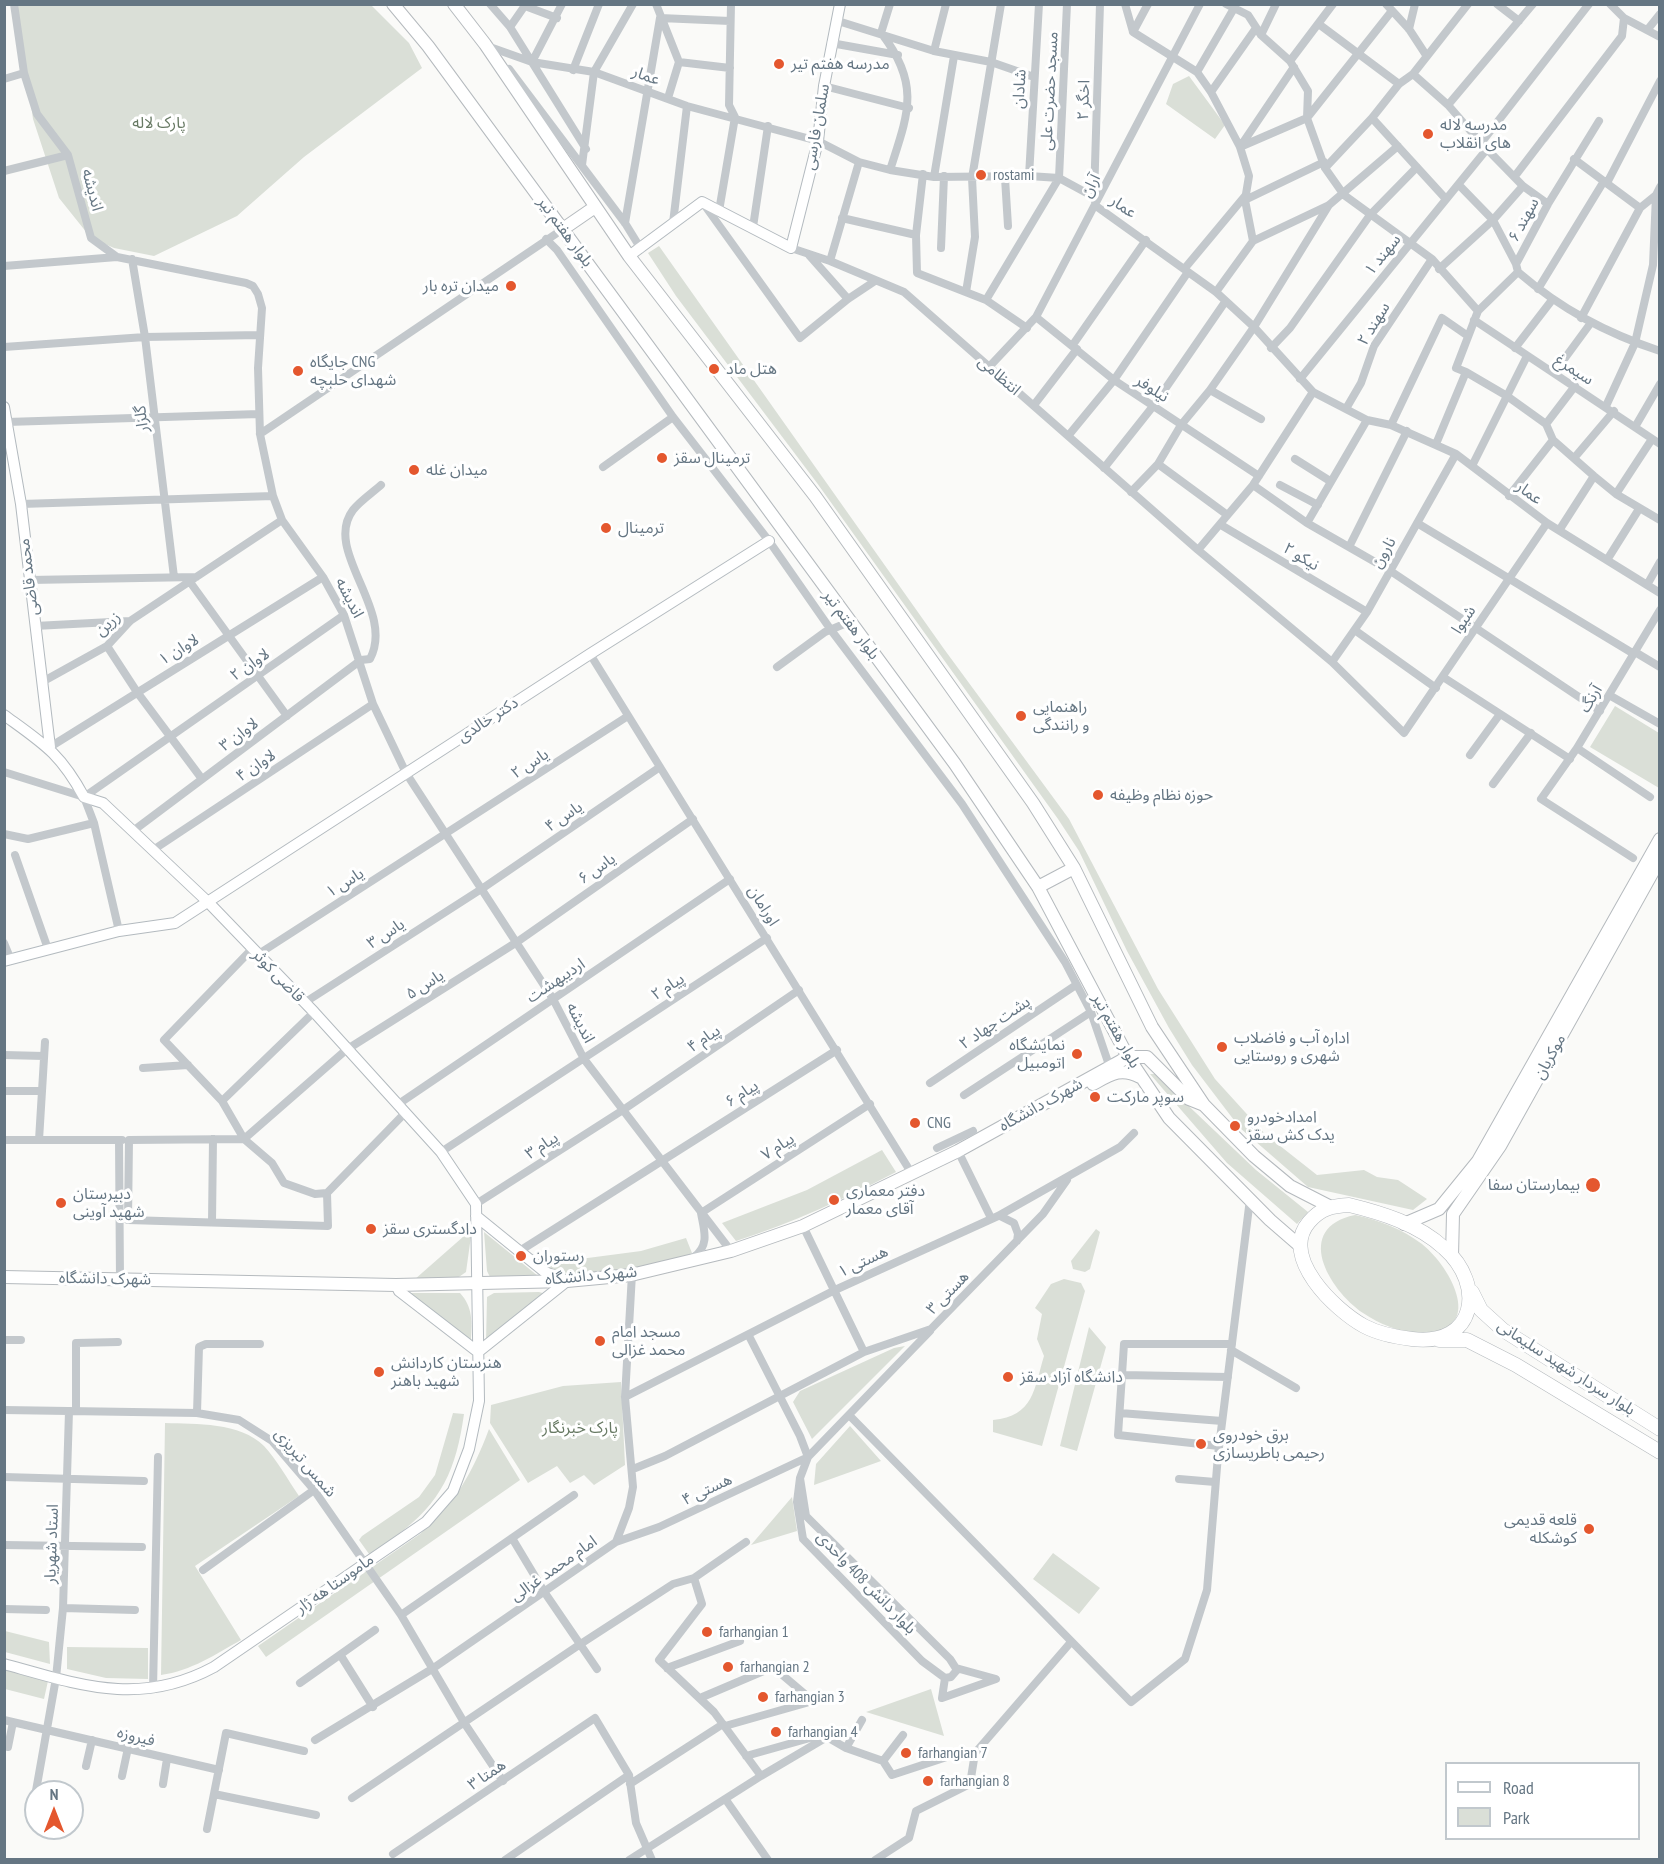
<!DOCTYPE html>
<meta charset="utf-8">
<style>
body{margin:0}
#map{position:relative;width:1664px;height:1864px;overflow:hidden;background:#fafaf8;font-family:"PT Sans Narrow",sans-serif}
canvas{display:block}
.frame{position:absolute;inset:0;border:6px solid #657683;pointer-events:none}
.legend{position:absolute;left:1445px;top:1762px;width:195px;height:78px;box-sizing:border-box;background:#fff;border:2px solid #c1c8cd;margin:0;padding:8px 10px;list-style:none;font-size:18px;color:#657683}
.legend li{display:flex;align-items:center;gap:12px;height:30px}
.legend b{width:30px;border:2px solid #c1c8cd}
.north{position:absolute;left:24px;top:1780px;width:60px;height:60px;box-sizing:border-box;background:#fff;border:2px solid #c1c8cd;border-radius:50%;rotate:0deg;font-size:16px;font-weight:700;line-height:24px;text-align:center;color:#657683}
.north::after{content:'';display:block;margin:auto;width:21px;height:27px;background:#e4572e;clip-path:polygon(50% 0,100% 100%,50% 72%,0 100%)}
</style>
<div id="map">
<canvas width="1664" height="1864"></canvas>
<div class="frame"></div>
<ul class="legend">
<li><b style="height:8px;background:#fff"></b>Road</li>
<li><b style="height:16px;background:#dadfd7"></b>Park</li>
</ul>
<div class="north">N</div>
</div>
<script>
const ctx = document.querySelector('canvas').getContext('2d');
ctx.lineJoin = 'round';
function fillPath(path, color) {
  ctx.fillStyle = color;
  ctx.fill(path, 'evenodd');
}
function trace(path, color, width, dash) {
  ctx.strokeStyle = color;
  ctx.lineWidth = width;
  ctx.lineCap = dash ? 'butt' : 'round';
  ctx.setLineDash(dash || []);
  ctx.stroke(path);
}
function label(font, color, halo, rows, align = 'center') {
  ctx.font = font + ' "PT Sans Narrow","Noto Sans Arabic",sans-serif';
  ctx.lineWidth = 6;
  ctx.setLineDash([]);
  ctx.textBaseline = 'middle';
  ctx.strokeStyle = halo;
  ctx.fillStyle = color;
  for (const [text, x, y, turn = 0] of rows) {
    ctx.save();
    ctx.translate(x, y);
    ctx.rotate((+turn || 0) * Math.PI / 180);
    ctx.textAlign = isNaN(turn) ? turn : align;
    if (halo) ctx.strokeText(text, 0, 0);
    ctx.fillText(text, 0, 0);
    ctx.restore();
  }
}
fillPath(new Path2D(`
 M17,5H371L409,43L422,68L304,157L237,216L154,256L114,248L91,238L59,198L33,119Z
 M1189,76L1225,125L1215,139L1166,104L1173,84Z
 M659,246L944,649L1069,819L1158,989L1215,1079L1265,1134L1317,1175L1364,1170L1377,1177L1398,1180L1427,1199L1413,1210L1308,1187L1240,1128L1192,1065L1169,1028L1127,951L1079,851L1058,819L817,483L676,296L648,253Z
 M1615,706L1659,733V788L1590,747Z
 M1150,1074H1155L1256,1170L1308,1212L1297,1224L1227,1163Z
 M882,1150L896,1172C844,1199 792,1223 736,1241L722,1223L807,1190Z
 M1355,1215C1379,1220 1402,1229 1422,1244C1453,1269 1487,1335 1419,1333C1398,1332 1380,1324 1363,1313C1328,1289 1293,1228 1355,1215Z
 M472,1229L466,1272L456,1279L414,1280Z
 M1096,1229L1100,1232L1090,1269L1085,1272L1073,1269L1071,1261Z
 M484,1232L538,1276L490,1277L487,1271Z
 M686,1238L692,1253C660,1269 599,1272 562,1277L542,1264L641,1251Z
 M1064,1279L1081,1283L1085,1291L1042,1446L993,1432V1420C1034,1416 1034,1389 1044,1356L1037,1339L1042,1314L1035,1308L1051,1284Z
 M539,1292L546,1294L486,1342L487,1297L494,1293Z
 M410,1293H460C473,1307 472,1322 471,1340Z
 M1089,1327L1106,1347L1077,1451L1060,1446Z
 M905,1346L812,1439L793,1402L800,1391L894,1348Z
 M621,1382L625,1465L594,1485L584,1475L570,1483L557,1466L528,1483L490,1423L491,1405L563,1386Z
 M453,1413L464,1414C456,1470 442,1502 396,1536C388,1542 379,1552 369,1554L359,1540L362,1536L419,1497L435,1475Z
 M165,1423C196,1424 240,1422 264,1446C277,1460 288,1480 299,1496L195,1566L241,1640C216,1654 191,1671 161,1675Z
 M850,1426L881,1461L814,1485L816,1464Z
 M489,1429L520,1480L266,1657L258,1646L420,1534C455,1504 473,1472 489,1429Z
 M792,1497L797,1531L751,1545Z
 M1053,1553L1100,1588L1079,1614L1033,1579Z
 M5,1631L49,1642L50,1664L5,1652Z
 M67,1647L148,1648V1679L106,1678L67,1669Z
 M5,1670L48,1681L44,1699L5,1689Z
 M931,1689L944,1736L866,1712Z`), '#dadfd7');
const secondary = new Path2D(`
 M629,256L702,202L791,248L818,141L824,86L840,4
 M4,407L21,504L50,747
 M4,715C44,744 60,753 84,797L103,803L209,903L314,1012L441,1152L476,1204L479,1401L469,1449L453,1491L426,1522L214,1667C140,1707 80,1685 4,1664
 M4,961L119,931L175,923L590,654L769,541
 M396,1285L399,1291L478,1352L567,1281L545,1272L476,1216`);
const primary = new Path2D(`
 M393,4L428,46L955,764L1038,887L1128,1057L1169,1118L1270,1220L1300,1246
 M454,4L485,44L629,256L815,496L1033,803L1074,868L1152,1027L1204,1105L1254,1156L1290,1186L1329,1206
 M563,229L595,207
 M1038,887L1074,868
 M1093,1084C1111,1074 1121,1067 1140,1077
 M1404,1224L1439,1209L1478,1161L1660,839
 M1452,1256L1453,1214L1500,1146L1660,859
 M4,1277L396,1285L567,1281L631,1275L731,1251L803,1226L958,1151L1128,1057H1147L1189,1099L1204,1105`);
const highway = new Path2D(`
 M1349,1205C1382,1213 1418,1224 1444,1248C1486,1285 1476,1347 1412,1339C1395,1337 1379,1334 1364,1326C1335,1310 1279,1257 1309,1222C1321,1208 1332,1206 1349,1205Z
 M1472,1292L1481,1310L1503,1330L1660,1429
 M1439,1340H1467L1516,1365L1660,1452`);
trace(secondary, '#b3babf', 12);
trace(primary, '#b5babe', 14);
trace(highway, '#b4b9bd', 15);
trace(new Path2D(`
 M14,4L24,73L37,114L68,155L91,238L117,257L246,283L253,286L258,294L262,308L258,368L260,434L273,496L282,520L323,577L344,615L373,704L406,773L553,999L584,1059L731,1251
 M490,4L510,27L586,149
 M656,4L679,62L668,98
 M1125,4L1133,32L1197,72L1211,92L1240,147L1249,176L1245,200L1253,241
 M1226,4L1248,15L1261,35L1290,61
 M1333,4L1290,61L1308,91L1307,118L1325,168L1344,195L1432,259L1478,311
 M1386,4L1409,29L1426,55
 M1497,4L1519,21
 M525,6L557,18
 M1624,18L1660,37
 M838,21L934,51L991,62L1034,77
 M1320,25L1399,84
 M510,27L526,4
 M1409,29L1415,4
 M1648,29L1660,14
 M1133,32L1148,4
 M881,33L890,4
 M882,34C921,85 908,114 890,170
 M1261,35L1276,4
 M831,43L898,55
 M487,46L532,62L594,72L687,106L818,141L859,162L890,170L934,177L1029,176L1059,178L1094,197L1096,206L1216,292L1254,327L1313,392L1367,420L1391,425L1456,454L1547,523L1660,593
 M934,51L946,4
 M532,62L562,4
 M679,62L730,68
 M509,69L625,223L641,249
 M573,70L599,4
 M1197,72L1233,10
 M1413,74L1448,105L1481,143L1523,186L1548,204
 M4,79L24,73
 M824,86L909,108
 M1211,92L1256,28
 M1448,105L1533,4
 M1372,118L1445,198
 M1481,143L1589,4
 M1240,147L1307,118L1391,12
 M1240,147L1294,67
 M1574,159L1640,208L1581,318
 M582,165L594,72L633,4
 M1325,168L1372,118L1399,84L1413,74L1468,4
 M4,171L68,155
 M923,174L916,235L917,273L986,300L1027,328
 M1029,176L1039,4
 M1515,176L1622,36L1624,18L1610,4
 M934,177L954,56
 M1005,178L1008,226
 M1607,183L1660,81
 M1459,185L1493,220L1516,264
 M1094,197L1100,4
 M1245,200L1324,162
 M703,203L800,338L848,299L875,281
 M1640,208L1656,195
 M719,211L735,117L729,105L731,4
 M842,218L916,235
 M625,223L660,18L730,21
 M673,223L687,106
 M753,227L768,126
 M546,239L557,250L673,417L769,541L831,630L962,804L1065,962L1091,1012L1109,1065
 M791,248L830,261L904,292L1198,550L1332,662L1404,733L1547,523
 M941,248L944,176
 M809,255L848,299
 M132,259L145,337L174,577
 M830,261L859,162
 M4,266L117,257
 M1185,268L1245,196
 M1439,269L1493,220L1523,186
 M1518,272C1561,309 1606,333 1660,351
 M1538,289L1604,181
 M966,292L975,237L972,178L1001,4
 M1216,292L1253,241L1329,205L1398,146
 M986,300L1059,178L1067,4
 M1036,317L1114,380L1259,476
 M1474,320L1660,444
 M1072,346L1146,240
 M4,347L145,337L260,335
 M1271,348L1290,328L1370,215L1417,167
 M1515,348L1552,300
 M989,367L1036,317L1200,4
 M1466,372L1507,396L1546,424L1553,440L1594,476L1616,494L1660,520
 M1554,373L1590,324
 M1300,379L1487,149
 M1210,390L1261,419
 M1034,405L1077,349
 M1606,406L1635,343L1653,265L1656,195L1660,187
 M1347,407L1361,383L1374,346L1432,259
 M7,422L259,414
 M1546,424L1575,386
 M1391,425L1442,318L1468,336
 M1635,427L1660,384
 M260,434L563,229
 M1068,436L1114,380L1188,272
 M1436,444L1466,372L1456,368L1478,311L1518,272L1516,264L1548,204L1599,121
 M1575,457L1614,411
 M1295,459L1330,481
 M1158,464L1226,514
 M1473,464L1527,356
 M603,467L673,417
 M1104,468L1154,405L1225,302
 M1253,485L1307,523L1389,570L1600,711
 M1280,485L1318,505
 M1131,492L1158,464L1181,425L1210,390L1254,327L1329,205
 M1616,494L1652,439
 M1509,496L1553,440
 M21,504L273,496
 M1307,523L1367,420
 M1417,523L1634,654
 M1221,525L1367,612
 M1560,529L1594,476
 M1349,547L1407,431
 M1198,550L1253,485L1313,392
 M1607,560L1639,509
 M30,580L196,577
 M190,582L287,716
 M1647,585L1660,562
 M35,626L130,621
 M1356,631L1436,688
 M107,646L137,692L202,779
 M1635,652L1660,667
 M590,654L912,1174
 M1332,662L1367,612L1456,454
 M777,667L825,632L849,622
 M1443,677L1570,759
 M42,682L107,646L130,621L282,520
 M1609,695L1660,724
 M50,747L323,577
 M1577,748L1650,797
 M1470,755L1500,714
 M4,772L84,797
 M1493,784L1531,733
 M84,797L344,615
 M84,797L94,823L119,931
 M133,831L361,660L370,659C396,610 322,551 353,510C360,501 372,493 381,485
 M4,834L28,839L94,823
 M153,850L373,704
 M15,855L48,949
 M1633,858L1541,799L1577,748L1660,610
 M4,943L11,960
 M252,949L164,1040L222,1101L244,1139L272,1163L284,1183L315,1194L327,1193L328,1226L128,1220L129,1140L244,1139L346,1050L517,942L693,819
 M257,955L628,716
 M304,1003L483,888L660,767
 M4,1055L44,1056
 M143,1068L188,1065
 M930,1083L1076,985
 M4,1091H40
 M964,1095L1091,1012
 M222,1101L314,1012
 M397,1105L730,879
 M4,1140H122
 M39,1140L45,1042
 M119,1140L120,1280
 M937,1148L973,1131
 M958,1151L991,1218
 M441,1152L767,938
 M327,1193L404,1114
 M476,1204L623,1110L799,990
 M1000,1216L1014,1223L1018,1234L1017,1241
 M212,1222L213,1139
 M803,1226L864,1352
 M518,1252L837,1050
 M694,1257C710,1245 704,1230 701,1213L870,1104
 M749,1336L800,1436L808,1457L800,1478
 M4,1340H21
 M1231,1350L1296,1388
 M1123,1375L1228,1377
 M625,1397L835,1290L998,1216L1120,1147L1134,1133
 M4,1410L197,1413L239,1420L272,1441L314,1490L401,1615L465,1724L503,1781
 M76,1411V1343L118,1342
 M197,1413L199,1347L206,1344H260
 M1120,1413L1222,1421
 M850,1416L1131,1702L1185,1659L1207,1590L1218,1455L1250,1199
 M1219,1446L1118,1435L1124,1344H1232
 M633,1469L665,1456L864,1352L931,1329L1043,1214L1067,1180
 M4,1477L144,1481
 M800,1478L806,1516L950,1659L957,1670L951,1677L945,1678L922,1661L803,1539L797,1502Z
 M1179,1479L1215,1482
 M512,1538L545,1593L597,1669
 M616,1542L659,1527L808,1457L930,1331
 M4,1545L142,1547
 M203,1570L314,1490
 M63,1608L135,1610
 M4,1609L46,1610
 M401,1615L574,1495
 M341,1656L373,1707
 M667,1668L740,1641
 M945,1678L942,1698L996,1679L956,1668
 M300,1683L375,1630
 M153,1689L158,1457
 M700,1698L773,1667L813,1701L725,1726
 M4,1720L219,1770
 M315,1740L432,1669L616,1542L629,1508L633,1487L625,1397L632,1274
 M8,1747L13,1722
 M846,1748L862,1720
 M746,1756L817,1736
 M883,1761L903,1735
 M86,1766L92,1740
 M122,1776L128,1748
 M761,1776L827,1737L846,1748L883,1761L892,1775L962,1752
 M163,1784L167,1759
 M630,1784L723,1724
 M214,1794L316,1815
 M352,1798L579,1645L673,1584L694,1578L746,1542
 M726,1800L768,1860
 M34,1802L56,1678L63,1608L69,1411
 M207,1829L226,1733L304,1751
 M393,1854L595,1718L629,1775L636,1823L652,1860
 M505,1860L629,1775
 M629,1860L761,1776L714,1712L659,1660L702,1604L694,1578
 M875,1860L909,1838L916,1811L970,1784L975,1753L1071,1642`), '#c3c8cc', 8);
trace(secondary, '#fff', 10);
trace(primary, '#fff', 12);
trace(highway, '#fff', 14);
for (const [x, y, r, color] of [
 [779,64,6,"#e4572e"],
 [1428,134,6,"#e4572e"],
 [981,175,6,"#e4572e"],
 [511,286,6,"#e4572e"],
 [714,369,6,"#e4572e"],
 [298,371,6,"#e4572e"],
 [662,458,6,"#e4572e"],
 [414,470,6,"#e4572e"],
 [606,528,6,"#e4572e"],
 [1021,716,6,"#e4572e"],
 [1098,795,6,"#e4572e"],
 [1222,1047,6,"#e4572e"],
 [1077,1054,6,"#e4572e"],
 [1095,1097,6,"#e4572e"],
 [915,1123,6,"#e4572e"],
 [1235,1126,6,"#e4572e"],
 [1593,1185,8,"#e4572e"],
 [834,1200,6,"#e4572e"],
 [61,1203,6,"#e4572e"],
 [371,1229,6,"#e4572e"],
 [521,1256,6,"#e4572e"],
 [600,1341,6,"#e4572e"],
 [379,1372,6,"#e4572e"],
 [1008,1377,6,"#e4572e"],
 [1201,1444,6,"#e4572e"],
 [1589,1529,6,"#e4572e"],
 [707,1632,6,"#e4572e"],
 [728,1667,6,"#e4572e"],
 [763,1697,6,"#e4572e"],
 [776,1732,6,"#e4572e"],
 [906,1753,6,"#e4572e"],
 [928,1781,6,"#e4572e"]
]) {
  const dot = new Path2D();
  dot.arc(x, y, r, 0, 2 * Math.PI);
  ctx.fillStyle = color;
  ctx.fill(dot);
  trace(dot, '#fff', 2);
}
label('16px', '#657683', '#fff', [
 ["مدرسه هفتم تیر",791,64],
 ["مدرسه لاله",1440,125],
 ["های انقلاب",1440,143],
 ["rostami",993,175],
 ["میدان تره بار",499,286,"right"],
 ["جایگاه CNG",310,362],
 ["شهدای حلبچه",310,380],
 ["هتل ماد",726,369],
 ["ترمینال سقز",674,458],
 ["میدان غله",426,470],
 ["ترمینال",618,528],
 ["راهنمایی",1033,707],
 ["و رانندگی",1033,725],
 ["حوزه نظام وظیفه",1110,795],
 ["اداره آب و فاضلاب",1234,1038],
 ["شهری و روستایی",1234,1056],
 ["نمایشگاه",1065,1045,"right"],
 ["اتومبیل",1065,1063,"right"],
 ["سوپر مارکت",1107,1097],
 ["امدادخودرو",1247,1117],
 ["یدک کش سقز",1247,1135],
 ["CNG",927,1123],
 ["بیمارستان سفا",1580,1185,"right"],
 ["دفتر معماری",846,1191],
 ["آقای معمار",846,1209],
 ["دبیرستان",73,1194],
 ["شهید آوینی",73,1212],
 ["دادگستری سقز",383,1229],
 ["رستوران",533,1256],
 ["مسجد امام",612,1332],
 ["محمد غزالی",612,1350],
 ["هنرستان کاردانش",391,1363],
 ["شهید باهنر",391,1381],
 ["دانشگاه آزاد سقز",1020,1377],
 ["برق خودروی",1213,1435],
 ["رحیمی باطریسازی",1213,1453],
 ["قلعه قدیمی",1577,1520,"right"],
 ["کوشکله",1577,1538,"right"],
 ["farhangian 1",719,1632],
 ["farhangian 2",740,1667],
 ["farhangian 3",775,1697],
 ["farhangian 4",788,1732],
 ["farhangian 7",918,1753],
 ["farhangian 8",940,1781]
], 'left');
label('16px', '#657683', '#fff', [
 ["عمار",646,76,20],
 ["شادان",1020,89,-87],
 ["مسجد حضرت علی",1050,91,-87],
 ["اخگر ۲",1084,100,-88],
 ["سلمان فارسی",817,127,-80],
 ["آران",1091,186,-63],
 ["اندیشه",92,190,75],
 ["عمار",1123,207,34],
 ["سهند ۶",1524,220,-62],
 ["بلوار هفتم تیر",565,232,54],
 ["سهند ۱",1383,255,-51],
 ["سهند ۲",1374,324,-59],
 ["سیمرغ",1574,370,33],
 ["انتظامی",999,376,41],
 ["نیلوفر",1152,389,33],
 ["گلزار",142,419,-97],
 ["عمار",1529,493,36],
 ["نارون",1384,553,-60],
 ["نیکو ۲",1301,557,31],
 ["محمد قاضی",29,577,-97],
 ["اندیشه",349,598,63],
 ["شیوا",1464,620,-57],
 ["زرین",108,624,-42],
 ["بلوار هفتم تیر",851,625,53],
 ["لاوان ۱",179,650,-32],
 ["لاوان ۲",250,665,-35],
 ["آرنگ",1591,699,-59],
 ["دکتر خالدی",488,720,-33],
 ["لاوان ۳",239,735,-37],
 ["یاس ۲",530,764,-33],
 ["لاوان ۴",256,766,-34],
 ["یاس ۴",564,817,-34],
 ["یاس ۶",597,869,-35],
 ["یاس ۱",345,883,-32],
 ["اورامان",763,906,58],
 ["یاس ۳",386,934,-33],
 ["قاضی کوثر",278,976,46],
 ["اردیبهشت",556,981,-34],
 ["یاس ۵",425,985,-32],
 ["پیام ۲",668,987,-33],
 ["اندیشه",580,1023,63],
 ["پشت جهاد ۲",995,1023,-34],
 ["بلوار هفتم تیر",1116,1031,61],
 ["پیام ۴",704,1039,-34],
 ["موکریان",1550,1057,-61],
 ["پیام ۶",742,1094,-33],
 ["شهرک دانشگاه",1041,1105,-29],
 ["پیام ۳",542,1146,-33],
 ["پیام ۷",778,1147,-33],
 ["هستی ۱",863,1262,-25],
 ["شهرک دانشگاه",591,1276,-5],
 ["شهرک دانشگاه",105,1279,1],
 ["هستی ۳",948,1293,-46],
 ["بلوار سردار شهید سلیمانی",1566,1368,33],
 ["شمس تبریزی",305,1463,49],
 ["هستی ۴",707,1490,-25],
 ["استاد شهریار",52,1544,-88],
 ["امام محمد غزالی",554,1569,-35],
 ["بلوار دانش 408 واحدی",866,1583,46],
 ["ماموستا هه ژار",335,1584,-35],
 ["فیروزه",136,1737,14],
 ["همتا ۳",487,1775,-34]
]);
label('16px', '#687a64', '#fff', [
 ["پارک لاله",159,123],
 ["پارک خبرنگار",580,1428]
]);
</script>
